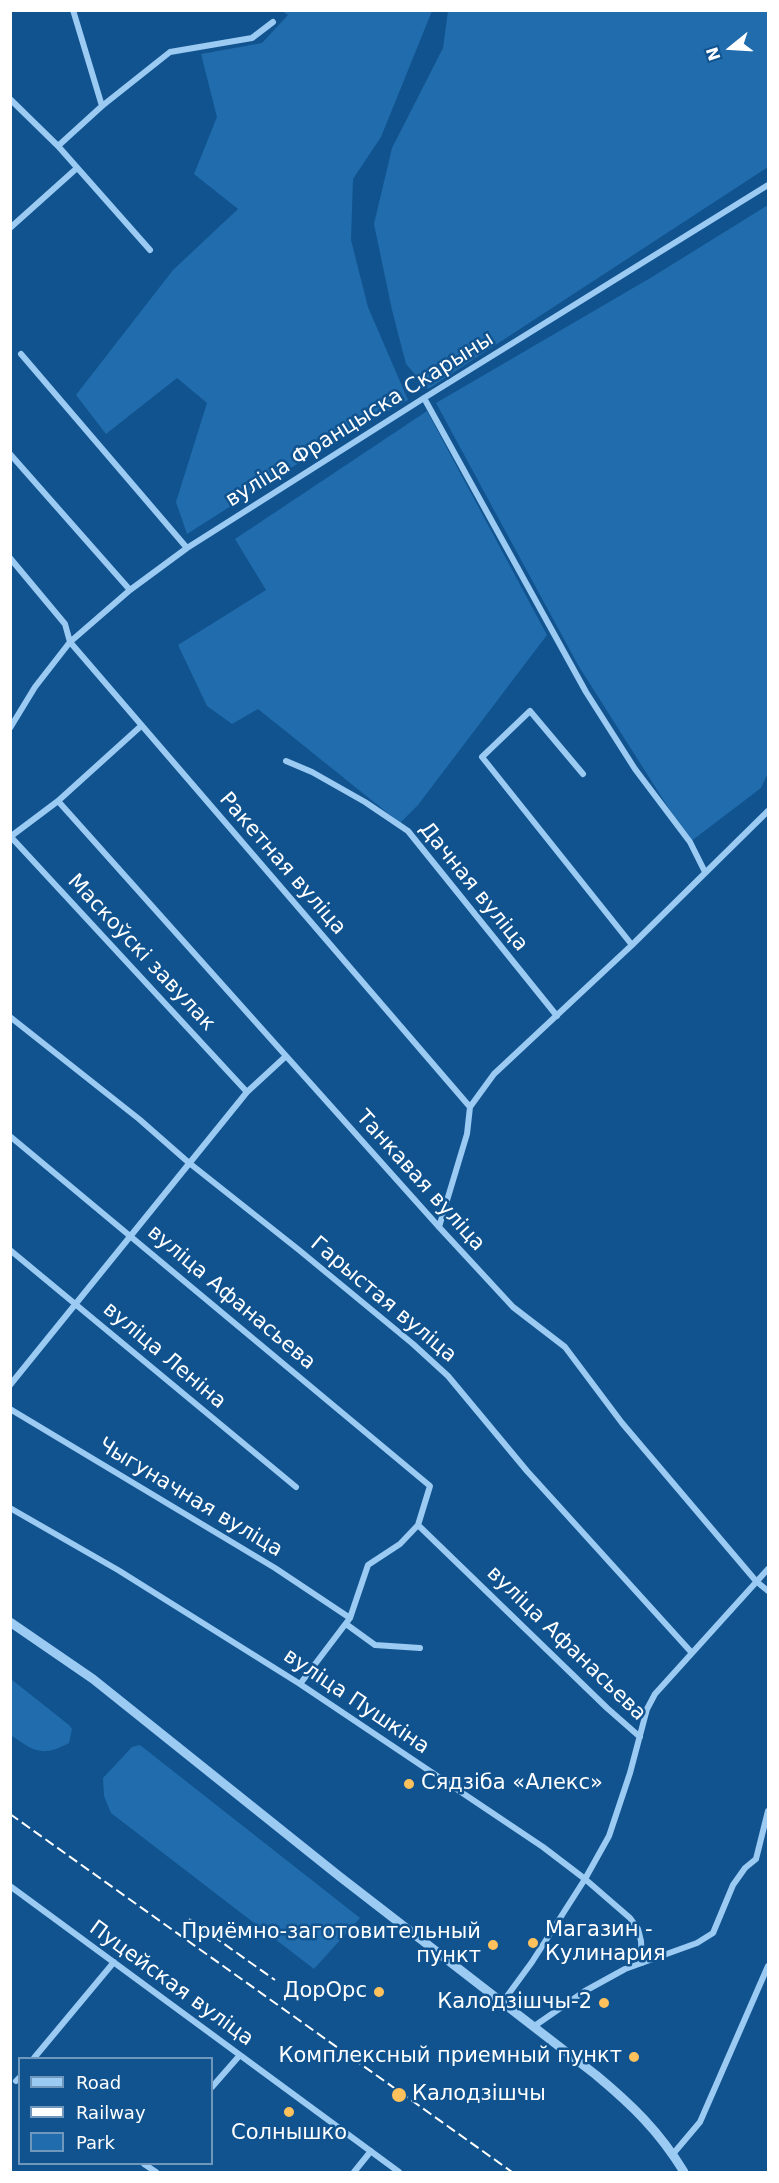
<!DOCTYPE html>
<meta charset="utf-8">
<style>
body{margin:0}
#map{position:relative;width:779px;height:2183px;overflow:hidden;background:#11538f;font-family:"DejaVu Sans",sans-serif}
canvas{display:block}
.frame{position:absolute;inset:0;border:12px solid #fff;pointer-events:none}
.legend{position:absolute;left:18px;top:2057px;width:195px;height:108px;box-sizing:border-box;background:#11538f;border:2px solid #7098bc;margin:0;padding:8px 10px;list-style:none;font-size:18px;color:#fff}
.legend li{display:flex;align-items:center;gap:12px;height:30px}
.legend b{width:30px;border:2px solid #7098bc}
.north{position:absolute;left:701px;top:18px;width:60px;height:60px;-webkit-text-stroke:4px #11538f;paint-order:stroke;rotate:252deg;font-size:16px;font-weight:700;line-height:24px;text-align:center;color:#fff}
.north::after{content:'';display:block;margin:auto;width:21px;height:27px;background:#fff;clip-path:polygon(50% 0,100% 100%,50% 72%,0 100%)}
</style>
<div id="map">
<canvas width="779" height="2183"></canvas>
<div class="frame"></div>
<ul class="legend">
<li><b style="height:8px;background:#9bcaf2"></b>Road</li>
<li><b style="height:8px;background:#fff"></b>Railway</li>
<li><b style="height:16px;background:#206cac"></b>Park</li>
</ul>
<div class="north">N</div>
</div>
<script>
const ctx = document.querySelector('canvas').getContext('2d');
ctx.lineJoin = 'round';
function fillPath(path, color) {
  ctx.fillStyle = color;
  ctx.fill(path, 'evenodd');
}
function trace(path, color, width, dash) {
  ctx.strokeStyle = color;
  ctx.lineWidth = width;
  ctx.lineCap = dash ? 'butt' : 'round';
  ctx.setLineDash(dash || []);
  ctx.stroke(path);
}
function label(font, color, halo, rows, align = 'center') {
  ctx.font = font + ' "DejaVu Sans",sans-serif';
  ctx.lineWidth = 5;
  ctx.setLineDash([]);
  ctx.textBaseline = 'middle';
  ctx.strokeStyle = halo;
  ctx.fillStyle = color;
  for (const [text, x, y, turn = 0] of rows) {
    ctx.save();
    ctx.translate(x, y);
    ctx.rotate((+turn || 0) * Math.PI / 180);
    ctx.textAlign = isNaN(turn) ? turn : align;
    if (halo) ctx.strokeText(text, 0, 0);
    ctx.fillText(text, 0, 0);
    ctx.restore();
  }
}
fillPath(new Path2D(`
 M282,11H432L381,137L353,179L351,240L368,307L408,400L327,445L187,534L176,502L207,403L177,378L106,434L76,395L173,270L238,209L194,174L217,117L201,54L262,43L288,15Z
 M448,11H768V167L428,389L406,364L392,310L374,224L392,148L443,48Z
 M768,205V773L761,788L690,842L578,665L436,403L652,277Z
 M427,411L547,635L418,805L400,823L258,709L232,724L207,706L178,645L266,590L235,539Z
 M11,1679L69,1725L72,1729L69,1743C43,1757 34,1752 11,1735Z
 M140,1745L360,1918L314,1969L111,1813L104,1796L103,1778L132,1747Z`), '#206cac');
trace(new Path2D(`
 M73,10L102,106
 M10,99L58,146L150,250
 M58,146L102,106L170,52L252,38L273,22
 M10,228L77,168
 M21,354L187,548
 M424,398L586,692L635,769L690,842L705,872
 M10,454L130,590
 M10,558L65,624L70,642L470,1107
 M10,728L35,687L70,642L130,590L187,548L424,398L768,185
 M286,761L312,772L365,802L408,831L557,1016
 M583,774L530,711L482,757L632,945
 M58,801L439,1227L513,1307L565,1347L622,1423L756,1581L768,1591
 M10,837L58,801L141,726
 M11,837L247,1092
 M10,1017L139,1119L188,1162L299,1250L413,1344L448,1376L527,1471L692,1653
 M10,1136L430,1486L418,1525L400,1544L368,1565L350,1618L300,1684
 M439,1227L467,1134L470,1107L494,1074L632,945L768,811
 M10,1250L296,1487
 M10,1385L247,1092L285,1057
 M10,1409L275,1568L350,1618
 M10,1508L118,1570L300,1684L543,1847L585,1879L630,1918L638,1929L641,1941L642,1963
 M418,1525L607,1708L640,1737
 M346,1624L375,1645L420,1648
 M10,1886L399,2172
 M502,2003L532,1962L585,1879L609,1836L630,1773L647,1709L655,1694L768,1569
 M533,2027L585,1991L625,1969L697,1943L713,1933L733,1885L745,1868L756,1859L768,1811
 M34,2058L114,1962
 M16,2081L20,2077
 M212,2087L240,2055
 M673,2154L700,2122L768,1966
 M144,2164L156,2172
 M354,2172L371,2151`), '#9bcaf2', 6);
trace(new Path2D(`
 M10,1622L93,1679L339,1876L596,2075C632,2105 659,2131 684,2172`), '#9bcaf2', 9);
trace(new Path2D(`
 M10,1814L512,2172
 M189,1919L275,1980`), '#fff', 2, [10, 4.5]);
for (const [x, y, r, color] of [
 [409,1784,6,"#ffc15c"],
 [533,1943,6,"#ffc15c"],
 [493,1945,6,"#ffc15c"],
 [379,1992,6,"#ffc15c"],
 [604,2003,6,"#ffc15c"],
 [634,2057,6,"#ffc15c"],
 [399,2095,8,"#ffc15c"],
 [289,2112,6,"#ffc15c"]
]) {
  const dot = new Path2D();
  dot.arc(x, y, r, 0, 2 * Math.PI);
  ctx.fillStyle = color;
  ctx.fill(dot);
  trace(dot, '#11538f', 2);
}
label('21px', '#fff', '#11538f', [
 ["вуліца Францыска Скарыны",360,420,-32],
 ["Ракетная вуліца",282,864,49],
 ["Дачная вуліца",473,887,51],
 ["Маскоўскі завулак",141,953,47],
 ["Танкавая вуліца",420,1181,48],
 ["вуліца Афанасьева",231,1298,40],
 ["Гарыстая вуліца",383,1300,40],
 ["вуліца Леніна",164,1356,40],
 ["Чыгуначная вуліца",190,1498,31],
 ["вуліца Афанасьева",566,1644,44],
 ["вуліца Пушкіна",356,1702,34],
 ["Пуцейская вуліца",171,1984,36]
]);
label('21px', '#fff', '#11538f', [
 ["Сядзіба «Алекс»",421,1784,"left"],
 ["Магазин -",545,1931,"left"],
 ["Кулинария",545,1955,"left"],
 ["Приёмно-заготовительный",481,1933],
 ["пункт",481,1957],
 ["ДорОрс",367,1992],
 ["Калодзішчы-2",592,2003],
 ["Комплексный приемный пункт",622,2057],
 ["Калодзішчы",412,2095,"left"],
 ["Солнышко",289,2134,"center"]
], 'right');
</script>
